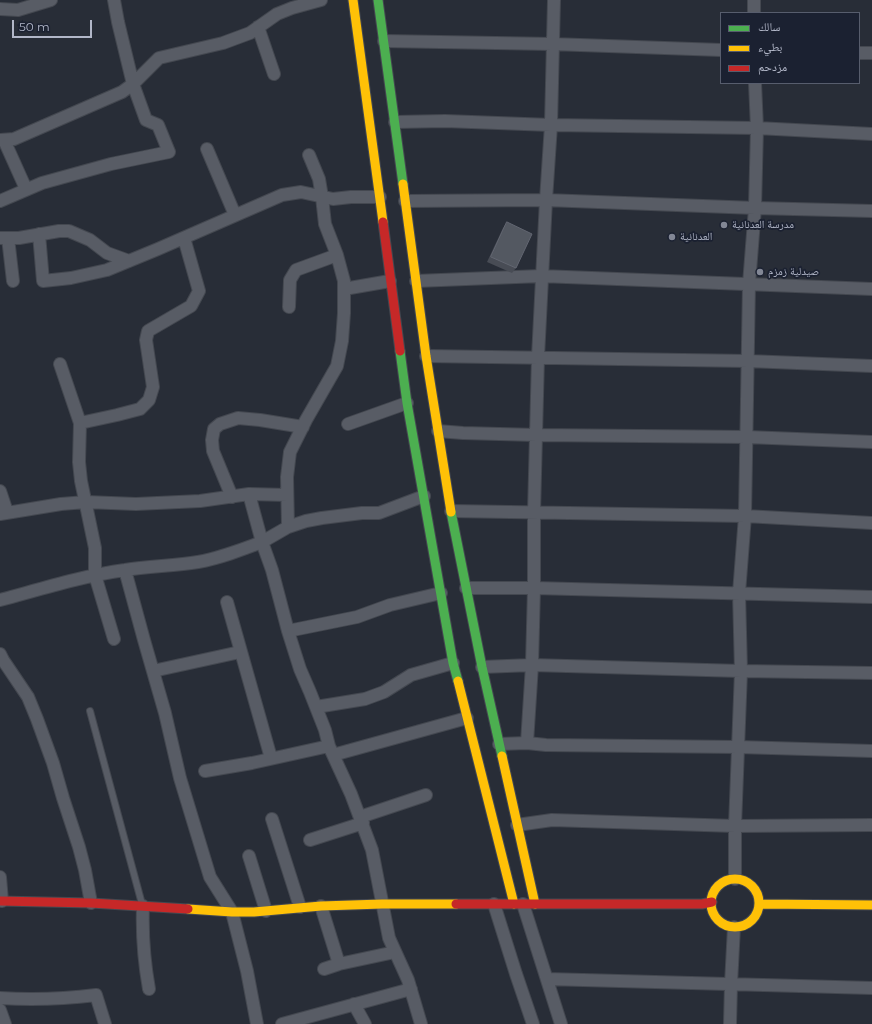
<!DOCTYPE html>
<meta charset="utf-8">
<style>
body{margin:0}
#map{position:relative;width:872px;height:1024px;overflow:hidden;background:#282d37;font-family:Montserrat,"Noto Naskh Arabic",sans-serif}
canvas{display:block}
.legend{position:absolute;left:720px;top:12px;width:140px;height:72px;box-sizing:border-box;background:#1b2131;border:1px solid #575d6d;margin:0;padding:5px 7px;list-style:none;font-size:12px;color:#b2b7c8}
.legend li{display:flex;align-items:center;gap:8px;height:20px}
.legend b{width:20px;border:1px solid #575d6d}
.scale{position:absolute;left:12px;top:20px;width:80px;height:18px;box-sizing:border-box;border:2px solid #b2b7c8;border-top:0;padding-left:5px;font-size:12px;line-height:14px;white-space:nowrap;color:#b2b7c8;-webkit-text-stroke:3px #1b2131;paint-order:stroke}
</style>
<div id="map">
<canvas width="872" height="1024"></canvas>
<ul class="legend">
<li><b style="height:5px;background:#4caf50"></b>سالك</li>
<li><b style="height:5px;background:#ffc107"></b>بطيء</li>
<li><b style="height:5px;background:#c62828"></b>مزدحم</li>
</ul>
<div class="scale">50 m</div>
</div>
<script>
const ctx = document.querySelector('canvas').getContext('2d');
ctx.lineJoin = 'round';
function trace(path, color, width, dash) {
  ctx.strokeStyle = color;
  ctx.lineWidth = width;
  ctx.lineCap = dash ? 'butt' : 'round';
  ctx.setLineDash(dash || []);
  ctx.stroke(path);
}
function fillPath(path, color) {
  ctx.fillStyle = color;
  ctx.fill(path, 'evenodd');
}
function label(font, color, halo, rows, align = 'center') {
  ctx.font = font + ' Montserrat,"Noto Naskh Arabic",sans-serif';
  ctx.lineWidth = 3.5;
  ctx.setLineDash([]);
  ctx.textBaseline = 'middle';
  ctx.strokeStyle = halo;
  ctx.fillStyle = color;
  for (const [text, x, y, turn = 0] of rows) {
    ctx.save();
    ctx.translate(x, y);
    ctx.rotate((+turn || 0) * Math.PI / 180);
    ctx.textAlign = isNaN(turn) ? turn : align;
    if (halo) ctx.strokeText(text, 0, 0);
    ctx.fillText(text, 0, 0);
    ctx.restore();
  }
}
const lane = new Path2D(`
 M90,711L142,904`);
const street = new Path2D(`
 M0,9L18,10L51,0
 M754,13V0
 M258,27L274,74
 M384,41L552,44L721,50
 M859,53H872
 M395,122L445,121L551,125L757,128L872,134
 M0,140L14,139L122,92L133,84L159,58L223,43L250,33L277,14L292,8L321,0
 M4,140L26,189
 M207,149L235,215
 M309,155L319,179L322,197L325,224L337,255L344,281V313L342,341L337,366L306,420L290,452L287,477L288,527L262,542L272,570L288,631L300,669L310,692L325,730L329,746L351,794L372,850L389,938L408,980L421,1024
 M0,201L42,183L111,164L169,152L158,125L146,120L133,84L118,22L114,0
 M405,201L546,200L755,208L872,211
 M39,234L43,281L71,278L107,270L158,249L282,195L301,192L333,199L351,197H380
 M0,238H19L59,231H69L90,240L107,253L129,261
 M8,238L13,281
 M416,281L541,276L872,289
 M344,289L390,281
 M289,307L290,280L296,270L337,255
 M426,356L748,361L872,366
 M60,364L80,423
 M348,424L407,403
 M438,431L463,433L536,435L747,437L872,442
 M0,491L7,512
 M232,497L213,451L212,440L214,429L220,424L238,418L260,420L303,427
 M451,511L745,516L872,523
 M0,514L61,504L86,502L136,504L200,501L249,494L287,495
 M288,527L306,521L322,518L362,513H379L424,496
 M125,570L144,640L165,713L180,778L210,877L232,912L247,971L257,1024
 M466,588H534L872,597
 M0,600C41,589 82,576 125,570C149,566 174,566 198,562C220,558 241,550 262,542L249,494
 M227,602L271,758
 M288,631L357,617L390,605L441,593
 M114,639L95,575V548L81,481L79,462L80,423L117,415L140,409L149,400L153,387L146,340L148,331L191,306L199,291L184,238
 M0,654L3,660L28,697L37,719L53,763L63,798L79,847L85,870L91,903
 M482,667L532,665L741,671L872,673
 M153,671L240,652
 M316,707L365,699L384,692L411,675L453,663
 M527,743L532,665L534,588V513L538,357L546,200L551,125L554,0
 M499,744L527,743L546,745L738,747L872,751
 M333,755L467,718
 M205,771L252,763L329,746
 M360,817L426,795
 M272,819L300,907
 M517,825L552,820L735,826L872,825
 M310,840L363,823
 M249,856L266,911
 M0,877L2,901
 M735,879V826L741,671L739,593L745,516L749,284L755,208L757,128L755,83
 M494,904L516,974L533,1024
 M523,904L561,1024
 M143,906C142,933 144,961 149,989
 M321,906L339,964
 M324,969L339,964L395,952
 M547,979L872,988
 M0,998C33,1000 63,999 96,995L105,1024
 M354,1004L365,1024
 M0,1010L5,1024
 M282,1024L411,989
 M730,1024L731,984L734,927`);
const fast = new Path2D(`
 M378,0L403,184
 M400,351L407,403L453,663L458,681
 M451,512L482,667L502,756`);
const slow = new Path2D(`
 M353,0L383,222
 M403,184L426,356L451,512
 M458,681L514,904
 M502,756L535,904
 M711 903a24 24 0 1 1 48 0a24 24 0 1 1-48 0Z
 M759,904L872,905
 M188,909L232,912H254L321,906L382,904H456`);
const jam = new Path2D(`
 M383,222L400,351
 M0,901L91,903L188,909
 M456,904H702L712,902`);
trace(lane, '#444850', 8);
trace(street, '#444850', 14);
trace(fast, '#444850', 11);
trace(slow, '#444850', 11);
trace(jam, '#444850', 11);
trace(lane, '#585c65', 6);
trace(street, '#585c65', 12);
trace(fast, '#4caf50', 9);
trace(slow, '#ffc107', 9);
trace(jam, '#c62828', 9);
fillPath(new Path2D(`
 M507,222L516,268L512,273L487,262L503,228Z`), '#484c55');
const building = new Path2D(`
 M507,222L532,234L516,268L491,257Z`);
fillPath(building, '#535861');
trace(building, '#626671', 1);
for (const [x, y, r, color] of [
 [724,225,4,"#828795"],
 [672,237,4,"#828795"],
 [760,272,4,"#828795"]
]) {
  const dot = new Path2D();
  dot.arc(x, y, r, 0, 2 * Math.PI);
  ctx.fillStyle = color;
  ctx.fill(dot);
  trace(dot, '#1b2131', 1.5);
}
label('11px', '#b2b7c8', '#1b2131', [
 ["مدرسة العدنانية",732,225],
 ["العدنانية",680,237],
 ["صيدلية زمزم",768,272]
], 'left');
</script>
